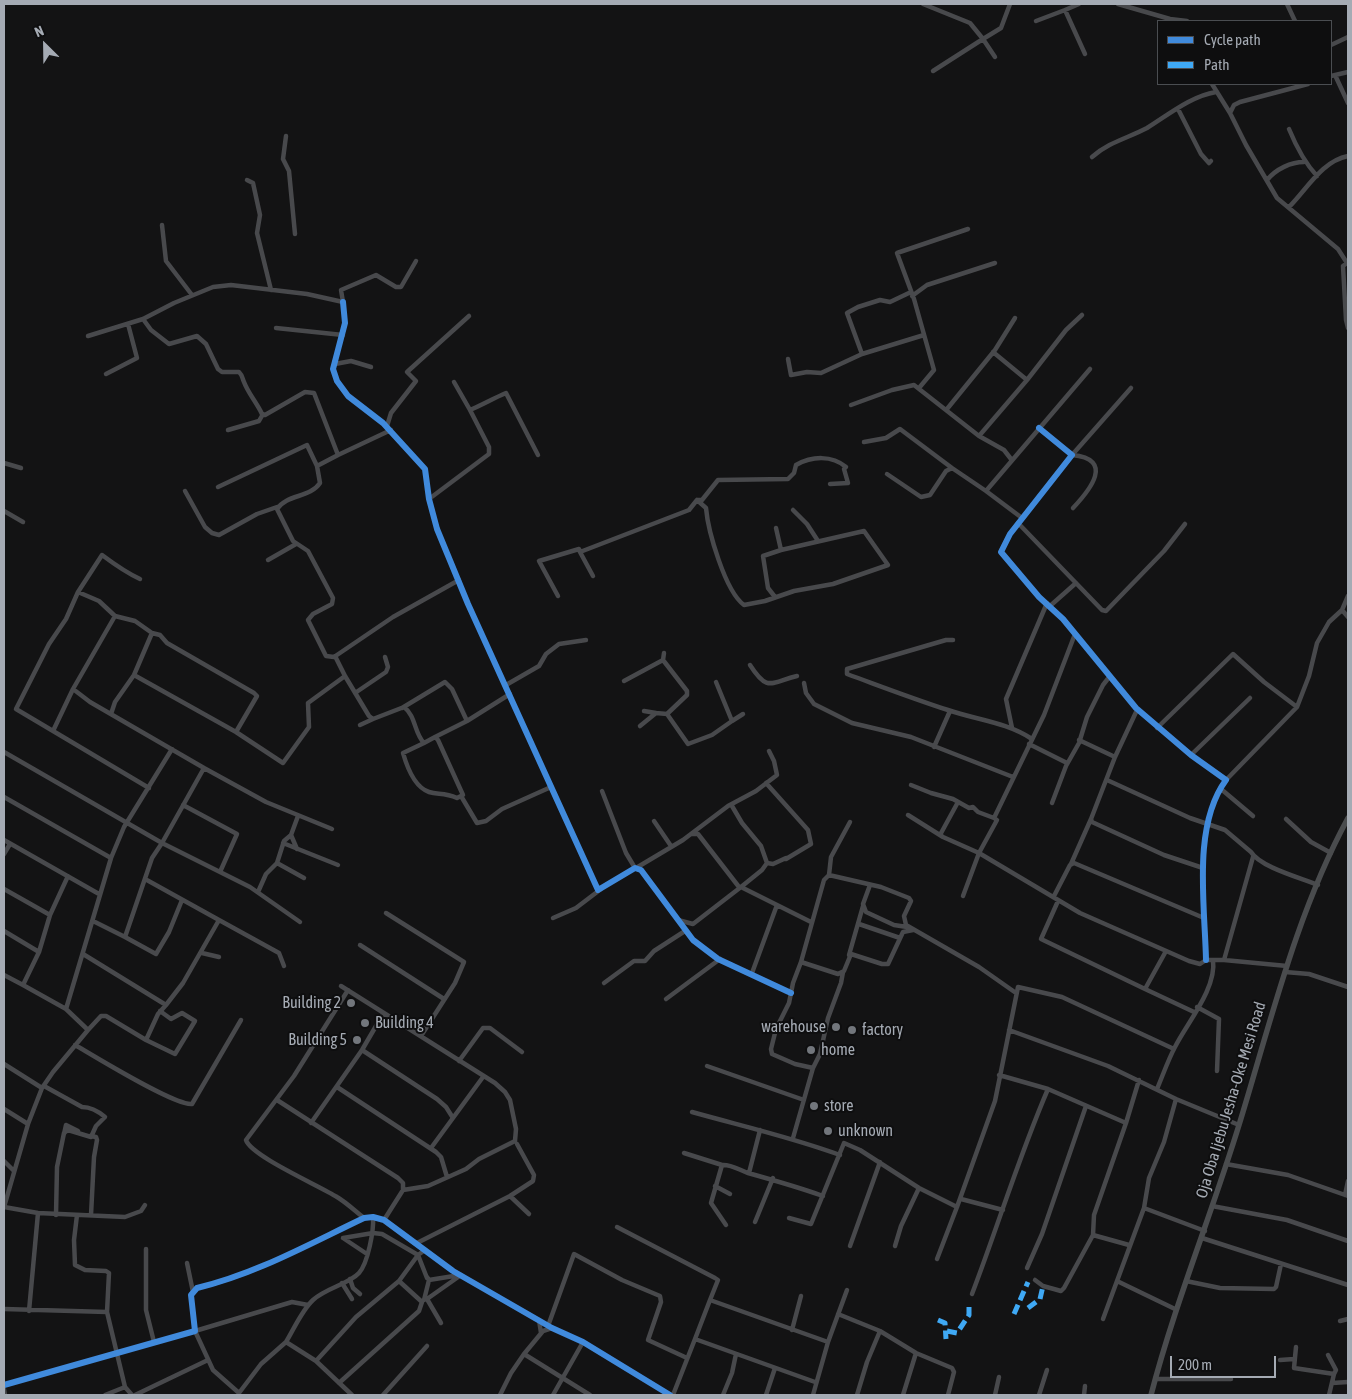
<!DOCTYPE html>
<style>
body{margin:0}
#map{position:relative;width:1352px;height:1399px;overflow:hidden;background:#131314;font-family:"Asap Condensed",sans-serif}
canvas{display:block}
.frame{position:absolute;inset:0;border:5px solid #a5abb4;pointer-events:none}
.legend{position:absolute;left:1157px;top:20px;width:175px;height:65px;box-sizing:border-box;background:#0e0e0f;border:1px solid #4a4d51;margin:0;padding:6px 9px;list-style:none;font-size:15px;color:#a5abb4}
.legend li{display:flex;align-items:center;gap:10px;height:25px}
.legend b{width:25px;border:1px solid #4a4d51}
.north{position:absolute;left:20px;top:20px;width:50px;height:50px;-webkit-text-stroke:4px #0e0e0f;paint-order:stroke;rotate:337deg;font-size:14px;font-weight:700;line-height:20px;text-align:center;color:#a5abb4}
.north::after{content:'';display:block;margin:auto;width:18px;height:22px;background:#a5abb4;clip-path:polygon(50% 0,100% 100%,50% 72%,0 100%)}
.scale{position:absolute;left:1170px;top:1356px;width:106px;height:22px;box-sizing:border-box;border:2px solid #a5abb4;border-top:0;padding-left:6px;font-size:15px;line-height:18px;white-space:nowrap;color:#a5abb4;-webkit-text-stroke:4px #0e0e0f;paint-order:stroke}
</style>
<div id="map">
<canvas width="1352" height="1399"></canvas>
<div class="frame"></div>
<ul class="legend">
<li><b style="height:6px;background:#408adc"></b>Cycle path</li>
<li><b style="height:6px;background:#3fa9f5"></b>Path</li>
</ul>
<div class="north">N</div>
<div class="scale">200 m</div>
</div>
<script>
const ctx = document.querySelector('canvas').getContext('2d');
ctx.lineJoin = 'round';
function trace(path, color, width, dash) {
  ctx.strokeStyle = color;
  ctx.lineWidth = width;
  ctx.lineCap = dash ? 'butt' : 'round';
  ctx.setLineDash(dash || []);
  ctx.stroke(path);
}
function label(font, color, halo, rows, align = 'center') {
  ctx.font = font + ' "Asap Condensed",sans-serif';
  ctx.lineWidth = 4;
  ctx.setLineDash([]);
  ctx.textBaseline = 'middle';
  ctx.strokeStyle = halo;
  ctx.fillStyle = color;
  for (const [text, x, y, turn = 0] of rows) {
    ctx.save();
    ctx.translate(x, y);
    ctx.rotate((+turn || 0) * Math.PI / 180);
    ctx.textAlign = isNaN(turn) ? turn : align;
    if (halo) ctx.strokeText(text, 0, 0);
    ctx.fillText(text, 0, 0);
    ctx.restore();
  }
}
trace(new Path2D(`
 M923,4L970,23L983,39L933,71
 M1079,4L1065,10L1085,54
 M1118,4L1170,19L1187,21
 M1287,4L1295,21
 M1036,21L1065,10
 M1331,45L1348,37
 M995,57L983,39L1001,28L1010,4
 M1335,75L1348,103
 M1331,76L1348,72
 M1212,84L1230,113
 M1308,84L1240,102L1234,105L1230,113L1246,145L1277,198L1338,249L1347,263L1343,266L1346,320L1348,328
 M1178,109L1201,154L1209,163L1211,161
 M1289,129C1296,146 1304,162 1317,176
 M286,136L283,159L289,171L295,234
 M1092,157C1109,142 1128,138 1147,128C1168,115 1191,96 1216,92
 M247,180L253,183L260,215L257,233L271,290
 M1267,180C1276,169 1291,162 1304,162
 M1289,207C1307,189 1322,161 1348,156
 M162,225L166,261L192,295
 M912,296L927,285L995,263
 M343,302L345,323L333,369L337,381L348,396L383,423L425,469L429,499L437,529L468,604L598,890L635,868L641,870L693,940L718,959L791,993
 M143,319L151,330L169,344L197,336L206,344L218,369L222,372H239C243,376 242,378 244,382C248,393 257,403 262,414L265,415L305,392L314,393L338,455L391,430
 M276,328L343,335
 M88,336L143,319L174,303L213,287L231,285L307,294L343,302L341,290L376,275L396,287H401L416,261
 M993,352L1027,380
 M862,354L847,313L858,307L880,300L890,302L911,292
 M788,359L791,375L807,372L821,373L862,354L924,335
 M335,364L351,361L371,367
 M106,374L137,358L128,324
 M454,382L470,410
 M919,388L934,370L914,299L897,253L968,229
 M851,405L892,390L914,385L979,436L1004,450L1011,459
 M947,409L995,350L1015,318
 M387,426L391,413L416,381L407,372L469,316
 M1039,428L1072,455L1010,534L1001,552L1039,597L1063,619L1136,708L1191,755L1226,780C1192,826 1205,906 1206,960
 M228,430L259,421L263,414
 M979,436L1027,380L1066,330L1082,315
 M864,442L886,438L900,429L952,468
 M338,455L317,466L320,483C310,498 287,494 277,509L293,541L308,551L333,598L332,604L313,614L308,620L326,656L334,657L393,617L459,580
 M4,463L21,468
 M887,474L921,497L930,495L946,471L952,468L986,491
 M218,487L307,445L317,466
 M185,491L205,527L212,533L219,535L257,514L277,507
 M429,499L489,454V447L470,410C482,405 494,398 506,393L538,455
 M697,500L706,508C708,531 725,591 744,605L765,601L794,591L833,584L888,565L864,531L781,550
 M1073,508C1090,490 1115,459 1072,455L1131,388
 M793,510L807,524L818,541
 M4,511L23,522
 M1022,518L986,491L1090,369
 M1018,523L1102,610L1106,611L1164,551L1185,524
 M580,552L593,576
 M268,560L296,544
 M78,592L102,555C114,564 127,573 140,579
 M558,596L539,561L579,549L580,552L689,510L697,500H702L718,480L788,479L794,473L796,465C812,456 832,455 846,467L844,469L848,483L830,484
 M1348,596L1342,610L1348,617
 M775,597L768,588L763,556L781,550L776,528
 M1050,606L1076,583
 M1075,634L1044,715L994,818L997,820L979,853L1080,913L1189,961L1200,964L1206,960H1224L1287,966
 M953,640H946L847,669V674C880,686 914,699 948,710C977,720 1006,722 1032,739
 M663,660L687,691V695L667,714L688,744L712,735L732,721
 M750,665C768,693 771,682 797,676
 M134,675L236,732L283,763L309,727L308,703L345,676L335,656
 M345,676L369,716L373,719L404,707C416,716 414,733 424,743L435,737L438,740L463,795L457,798C444,792 438,795 429,792C414,787 407,767 403,753L424,743
 M624,681L663,660L664,653
 M716,682L732,721L743,714
 M804,683L806,693L814,704L852,723L911,737L1013,777
 M506,685L539,666L546,654L559,644L586,640
 M355,693L386,672L388,667L385,657
 M402,708L445,682L452,689L467,721L435,737
 M1137,710L1115,757L1091,819L1092,822L1164,855L1203,868
 M644,711L656,713
 M111,714L115,702L134,675L152,633
 M467,721L510,694
 M360,725L373,719
 M640,726L656,713L667,714
 M1012,728L1006,699L1047,603
 M1157,728L1233,654L1264,682L1297,707
 M53,731L73,689L115,616
 M1079,740L1115,757
 M1029,744L1067,763
 M934,747L950,711
 M4,752L162,843L204,768L90,702L73,689
 M1191,755L1250,698
 M204,768L266,802L332,829
 M1107,780L1190,818L1225,830L1251,852C1260,867 1301,878 1318,885
 M1226,780L1297,707L1309,676L1317,643L1329,622L1342,610
 M766,783L808,830L811,844L786,859
 M911,785L931,793L953,799L969,808L973,807L978,812L994,818
 M149,788L16,709L49,644L66,619L78,592L99,601L115,616L135,621L152,633L160,635L167,643L254,693L257,696L236,732
 M1221,789L1253,816
 M602,791L626,853L635,868
 M461,796L477,823L486,821L502,809L551,787
 M4,797L111,858
 M1052,803L1066,766L1079,743L1087,717L1103,685L1110,676
 M732,806L742,823L761,846L767,863L773,864L786,858
 M908,815L943,837L979,853L963,896
 M1286,819L1311,842L1331,853
 M654,821L671,846
 M692,834H698L739,887
 M291,835L297,849
 M940,835L958,802
 M4,840L99,894
 M283,843L338,865
 M4,854L10,844
 M277,863L304,878
 M1071,864L1091,819
 M636,868L683,840L728,806L756,791L777,775L774,761L769,751
 M220,872L250,887L300,922
 M829,875L831,857L850,822
 M870,885L863,904L866,912L894,925L907,927
 M741,887L762,870L767,863
 M4,889L50,915L39,952L23,985L66,1009
 M258,892L266,874L277,863L284,841L291,835L298,816
 M1054,896L1070,865L1074,863L1204,918
 M1058,901L1041,939L1145,989L1166,951
 M386,913L464,962L455,983L421,1036
 M50,915L68,876
 M553,918L576,908L601,889
 M219,920L279,953L284,966
 M678,920L693,924L741,887L811,922
 M93,921L125,937L152,858L162,843L220,872L237,834L183,805
 M859,924L900,938
 M4,931L39,952
 M125,937L156,954L169,932L182,900
 M360,945L444,999
 M202,953L219,957
 M83,954L166,1005L183,983L219,920L145,879
 M849,955L863,906
 M1224,960L1253,857
 M801,962L838,974L844,971L851,954L882,964H888L903,932L913,930
 M1285,972L1309,974L1348,987
 M752,973L777,905
 M4,975L23,985
 M604,983L634,961H645L654,951L685,931
 M341,986L495,1083L505,1092L510,1100L516,1129L515,1141L479,1159L466,1169L428,1186L403,1190L384,1220
 M1145,989L1194,1012
 M348,990L294,1076L246,1140C251,1156 320,1186 337,1197C347,1203 355,1211 364,1218
 M666,999L720,959
 M1197,1007L1219,1019L1217,1071
 M88,1030L101,1016H106L146,1040L158,1014L166,1005
 M1009,1030L1108,1066L1176,1099L1239,1125
 M146,1040L175,1054L195,1021L182,1013L171,1019L160,1011
 M75,1045C94,1056 175,1106 192,1104L241,1020
 M362,1050L437,1099L446,1107L453,1118
 M459,1061L483,1028H490L522,1052
 M4,1064L42,1088
 M707,1066L804,1100
 M813,1068L795,1064L772,1054L771,1049L776,1029L789,1003L793,983L801,962L824,880L829,875L881,887L909,898L911,901L904,916L906,925L979,967L1016,993
 M999,1075L1048,1089L1126,1123L1139,1080
 M44,1086L82,1107C91,1107 98,1111 105,1117L96,1126L91,1137L68,1130L64,1133L57,1167L56,1215
 M337,1087L436,1152L441,1157L447,1177
 M1157,1089C1163,1075 1168,1060 1175,1047C1187,1023 1217,988 1213,960
 M277,1100L398,1178L403,1183V1190
 M4,1109L28,1124
 M692,1112C742,1126 791,1137 840,1155
 M311,1123L362,1050L383,1014
 M64,1134L66,1125L78,1131
 M90,1136L96,1137L97,1140L94,1157L91,1215
 M793,1138L813,1068L820,1054L828,1018L841,983L843,972
 M431,1148L483,1077
 M684,1153L722,1165C731,1164 739,1170 748,1173C773,1180 798,1187 823,1196
 M4,1161L14,1171
 M1226,1164L1288,1175L1348,1196
 M722,1165L711,1203L726,1225
 M749,1173L760,1130
 M715,1186L730,1194
 M1345,1195L1348,1181
 M510,1196L529,1214
 M961,1199L1003,1210
 M1212,1206L1287,1220L1348,1241
 M4,1207L28,1124L42,1088L53,1072L88,1030L66,1009L111,858L124,827L172,749
 M4,1207L38,1213L125,1217L141,1211L145,1205
 M1144,1208L1205,1231
 M77,1215L74,1240L75,1265L85,1270L106,1271L109,1273L107,1312
 M789,1218L811,1224L844,1143L860,1150L919,1188L957,1207L995,1101L1018,987L1062,997L1174,1049
 M755,1222L773,1178
 M617,1227L715,1278L718,1280L710,1300
 M1093,1235L1129,1245
 M343,1238L373,1233L382,1234L418,1255L425,1250
 M343,1238L367,1254
 M1202,1238L1348,1285
 M417,1243L510,1196L533,1181L534,1175L517,1144
 M850,1246L880,1162
 M895,1246L901,1226L919,1188
 M146,1249V1310L154,1342
 M937,1259L957,1207
 M187,1263L193,1292
 M1027,1268L1042,1234L1086,1106
 M427,1277L429,1280L460,1275
 M350,1279L353,1288L360,1294
 M1035,1280L1043,1286L1061,1291L1064,1288L1093,1235L1094,1215L1126,1123
 M399,1281L418,1255L427,1278
 M1186,1281L1220,1288L1274,1289L1276,1287L1281,1264
 M342,1283L352,1299
 M972,1294C998,1226 1019,1156 1048,1089
 M424,1300L429,1280
 M308,1305L292,1302L195,1331L213,1370L239,1393L261,1364L286,1342L316,1361L352,1395
 M4,1309L107,1312L125,1387L105,1395
 M1175,1309L1117,1281L1144,1208L1149,1178L1164,1142L1176,1099
 M29,1311L38,1213
 M838,1314L880,1331L916,1353L952,1368L954,1372L948,1395
 M1103,1319L1117,1281
 M539,1320L541,1333
 M1340,1321L1348,1319
 M441,1323L427,1299L461,1275
 M548,1326L574,1254L622,1280L660,1296L661,1302L648,1340L687,1358
 M792,1330L801,1296
 M695,1339L710,1300L828,1342
 M286,1342C294,1329 302,1310 313,1300C326,1288 349,1284 359,1273C368,1263 374,1230 373,1217
 M1296,1347L1294,1368L1334,1374L1329,1395
 M524,1354L543,1331L552,1328
 M1328,1355L1336,1370L1334,1374
 M1280,1360L1294,1359
 M316,1361L356,1317L399,1281L422,1302L419,1311L339,1383
 M1156,1379H1231
 M1332,1383L1348,1382
 M4,1385L195,1331L191,1295L197,1288C256,1274 309,1244 364,1218L373,1217L384,1220L453,1271L552,1328L583,1342L670,1395
 M125,1387L132,1395
 M4,1389L5,1395
 M135,1395L208,1360
 M383,1395L427,1346
 M500,1395L511,1373L524,1354L590,1395
 M553,1395L583,1342
 M673,1395L695,1339L815,1382
 M723,1395L732,1373L736,1354
 M766,1395L775,1368
 M813,1395L828,1342L847,1290
 M857,1395L867,1362L880,1331
 M903,1395L916,1353
 M995,1395L999,1377
 M1039,1395L1047,1370
 M1084,1395L1085,1386`), '#48494c', 4.5);
trace(new Path2D(`
 M1151,1395C1175,1303 1211,1216 1239,1125C1271,1021 1296,914 1348,818`), '#4a4c4e', 5.5);
trace(new Path2D(`
 M1028,1308L1040,1299L1043,1286
 M1014,1314L1028,1282
 M938,1320L945,1323L946,1339
 M947,1331L957,1333L969,1315V1307`), '#3fa9f5', 5, [10, 5]);
trace(new Path2D(`
 M343,302L345,323L333,369L337,381L348,396L383,423L425,469L429,499L437,529L468,604L598,890L635,868L641,870L693,940L718,959L791,993
 M1039,428L1072,455L1010,534L1001,552L1039,597L1063,619L1136,708L1191,755L1226,780C1192,826 1205,906 1206,960
 M4,1385L195,1331L191,1295L197,1288C256,1274 309,1244 364,1218L373,1217L384,1220L453,1271L552,1328L583,1342L670,1395`), '#408adc', 6);
for (const [x, y, r, color] of [
 [351,1003,5,"#72767c"],
 [365,1023,5,"#72767c"],
 [836,1027,5,"#72767c"],
 [852,1030,5,"#72767c"],
 [357,1040,5,"#72767c"],
 [811,1050,5,"#72767c"],
 [814,1106,5,"#72767c"],
 [828,1131,5,"#72767c"]
]) {
  const dot = new Path2D();
  dot.arc(x, y, r, 0, 2 * Math.PI);
  ctx.fillStyle = color;
  ctx.fill(dot);
  trace(dot, '#0e0e0f', 2);
}
label('16px', '#a5abb4', '#0e0e0f', [
 ["Building 2",341,1003,"right"],
 ["Building 4",375,1023],
 ["warehouse",826,1027,"right"],
 ["factory",862,1030],
 ["Building 5",347,1040,"right"],
 ["home",821,1050],
 ["store",824,1106],
 ["unknown",838,1131]
], 'left');
label('16px', '#a5abb4', '#0e0e0f', [
 ["Oja Oba Ijebu Jesha-Oke Mesi Road",1231,1100,-73]
]);
</script>
